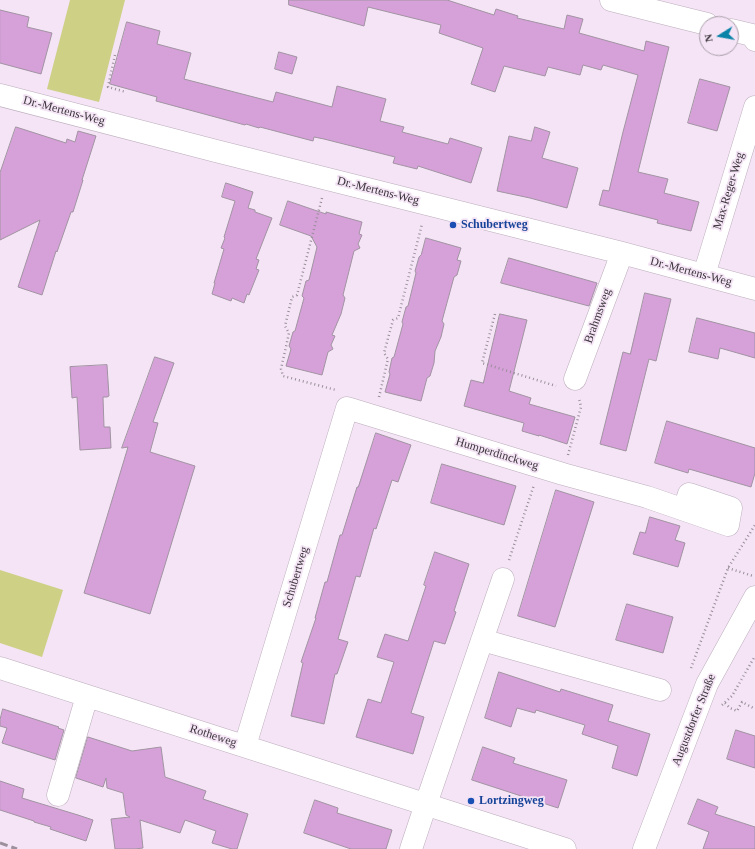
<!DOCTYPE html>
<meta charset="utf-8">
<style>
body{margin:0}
#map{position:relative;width:755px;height:849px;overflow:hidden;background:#f4e4f5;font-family:"Times New Roman",serif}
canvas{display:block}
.north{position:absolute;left:699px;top:16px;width:40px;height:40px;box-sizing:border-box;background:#f4e4f5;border:1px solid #aa9eaa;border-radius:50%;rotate:259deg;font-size:11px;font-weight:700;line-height:16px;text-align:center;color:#3a343a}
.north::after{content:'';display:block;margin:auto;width:14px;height:18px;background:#0983a8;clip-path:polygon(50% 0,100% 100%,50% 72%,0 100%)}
</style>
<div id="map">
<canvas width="755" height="849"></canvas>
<div class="north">N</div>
</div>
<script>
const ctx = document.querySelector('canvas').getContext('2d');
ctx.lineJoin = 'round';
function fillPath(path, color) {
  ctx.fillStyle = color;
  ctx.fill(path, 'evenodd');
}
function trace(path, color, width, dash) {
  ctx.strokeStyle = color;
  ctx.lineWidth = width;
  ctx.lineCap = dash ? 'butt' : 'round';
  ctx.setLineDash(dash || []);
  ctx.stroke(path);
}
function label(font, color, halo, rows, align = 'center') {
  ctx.font = font + ' "Times New Roman",serif';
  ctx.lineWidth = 3.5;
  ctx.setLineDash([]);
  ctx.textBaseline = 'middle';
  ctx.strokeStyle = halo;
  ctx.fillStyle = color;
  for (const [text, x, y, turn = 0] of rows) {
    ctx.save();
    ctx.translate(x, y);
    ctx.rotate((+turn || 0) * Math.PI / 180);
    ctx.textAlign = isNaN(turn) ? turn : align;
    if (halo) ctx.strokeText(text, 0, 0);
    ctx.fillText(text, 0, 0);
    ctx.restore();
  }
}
fillPath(new Path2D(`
 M70,0H125L99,102L47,89Z
 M0,570L63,590L42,657L0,643Z`), '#cdd085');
const building = new Path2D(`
 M289,0H447L494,15L496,9L518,16L517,18L564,29L567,15L583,19L579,33L644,51L646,41L669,47L638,172L668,179L664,193L699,202L691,231L657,223L658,220L599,205L603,190L609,191L623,132L638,75L603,65L601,70L583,65L580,75L548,67L545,76L504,66L495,92L471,84L483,48L439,33L441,25L368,7L364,26L289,5Z
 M0,10L29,17L27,27L52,33L41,74L0,63Z
 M127,22L160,31L157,44L191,53L184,79L273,102L276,92L332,107L337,86L386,99L380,121L404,127L402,132L448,144L450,138L482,148L471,183L418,166L417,169L393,163L395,157L324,139L314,137L313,141L260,127L259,128L246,124L245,125L156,101L157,97L110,84Z
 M279,52L297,57L292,74L275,69Z
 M700,79L730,87L717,131L688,123Z
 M16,127L66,143L67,139L75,142L78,131L96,136L82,180H83L73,212H71L57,252L56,251L42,295L18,287L40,220L0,240V173Z
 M535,127L550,132L542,158L578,168L567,208L530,198L497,191L509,136L531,141Z
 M226,183L253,192L248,208L255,210V212L272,218L256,259L259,260L256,269L259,270L249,295L247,294L244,303L232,298L231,301L212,294L215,283H214L224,249L221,248L225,238L224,237L235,201L222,197Z
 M288,201L326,214V212L362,222L359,234L362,235L358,244L360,248L354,251L343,295L345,298L341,314L332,335L335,336L331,345L333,349L328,352L322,375L286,366L291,349L289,346L293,332L295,331L304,298L302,296L306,281L309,280L317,247L311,236L280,225Z
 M426,238L461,248L457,260L461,261L457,275L454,277L442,321L444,324L441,337L435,351L434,363L430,376L427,378L421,401L385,392L390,374L389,372L392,358L394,357L403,324L402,322L406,307L408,306L416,273L415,271L419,257L421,255Z
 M509,258L597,283L589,306L501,283Z
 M645,293L671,299L656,361L649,359L626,451L600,444L623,352L630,354Z
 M500,314L527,320L509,391L531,398L529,404L575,417L567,444L539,435V436L522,431L524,423L464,406L471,380L483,383Z
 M697,318L755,333V358L720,348L718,359L689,352Z
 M155,357L174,363L153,422L158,423L150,452L195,466L150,614L84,593L128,447L122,448Z
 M107,365L109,396L107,397H103L104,427H110L111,448L80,450L77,397L72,398L70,367Z
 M667,421L755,448V473L751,487L689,469L688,473L655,463Z
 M376,433L411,445L398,482L392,480L376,529L374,528L360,577L356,576L338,639L348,642L337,674H335L324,724L291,716L303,663L301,662L316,618H315L325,582H327L340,535H342L357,487H358Z
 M442,464L516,486L504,525L431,503Z
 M556,490L594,502L555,627L518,616Z
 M650,517L680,526L675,540L685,543L678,567L633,554L640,532L645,533Z
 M435,552L469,564L454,611L456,612L445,644L434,641L411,713L424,717L413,754L356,737L368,699L381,703L394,662L377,657L385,634L408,641L426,586L424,585Z
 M627,604L673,617L663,653L616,640Z
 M499,672L560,692L561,689L613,705L608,721L650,734L637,776L612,768L618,746L582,734L585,725L536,710L535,713L517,708L511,727L485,718Z
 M3,709L59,727L58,728L64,730L55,760L2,743L7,728L0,726V720Z
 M736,730L755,736V768L727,759Z
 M88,737L132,751L161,747L165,777L206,791L203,799L248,814L237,849H232L212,843L216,831L185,820L180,833L140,820L143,848L135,849H115L111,819L130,817L126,815L123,793L107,788L106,778L103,787L76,778Z
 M483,747L515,758L513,763L567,780L558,808L472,780Z
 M0,781L24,789L22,798L78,815L93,820L86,841L50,829L51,827L34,822V821L0,810Z
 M698,799L718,807L715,814L755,827V849H703L709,832L688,824Z
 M315,800L338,808L337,813L392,830L386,849H351L304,833Z`);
fillPath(building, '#d6a0d9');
trace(building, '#a193a2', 1);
const minor = new Path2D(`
 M611,0L707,24
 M731,30L752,35L755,40
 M0,95L216,151L622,253L755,289
 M704,275L755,107
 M575,379L622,253
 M482,640L660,690
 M0,668L565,849
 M245,746L347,408L563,474L647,497L728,525L731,508L689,494L684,509
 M58,795L87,696
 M411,849L426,804L503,579
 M644,849L707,684L755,597`);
trace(minor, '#bcadbc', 23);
trace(new Path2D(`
 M115,55L108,87L126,92
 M322,198L297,295L292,297L285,326L289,333L281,369L283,376L336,390
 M495,314L482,363L556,386
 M379,397L388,359L384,353L393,320L398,318L422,224
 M568,455L581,407L579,398
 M509,560L534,485
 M728,568L753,576
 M691,668L728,568L755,525
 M725,703L730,708L737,711L742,702L755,709
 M722,705L732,696L755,656`), '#9a8e9a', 2.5, [1, 3]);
trace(minor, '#fff', 22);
trace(new Path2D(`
 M0,843L17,849`), '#9c909c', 3, [8, 4]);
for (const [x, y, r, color] of [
 [453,225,4,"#1a4fb4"],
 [471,801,4,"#1a4fb4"]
]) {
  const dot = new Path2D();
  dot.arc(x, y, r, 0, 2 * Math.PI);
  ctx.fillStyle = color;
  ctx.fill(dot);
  trace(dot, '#f4e4f5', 1.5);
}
label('12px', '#3a343a', '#f4e4f5', [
 ["Dr.-Mertens-Weg",64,111,15],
 ["Dr.-Mertens-Weg",378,191,14],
 ["Max-Reger-Weg",729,191,-73],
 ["Dr.-Mertens-Weg",691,272,15],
 ["Brahmsweg",598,316,-70],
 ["Humperdinckweg",497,454,17],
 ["Schubertweg",296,577,-73],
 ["Augustdorfer Straße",694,720,-68],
 ["Rotheweg",213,736,18]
]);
label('bold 12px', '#164399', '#f4e4f5', [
 ["Schubertweg",461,225],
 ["Lortzingweg",479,801]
], 'left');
</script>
